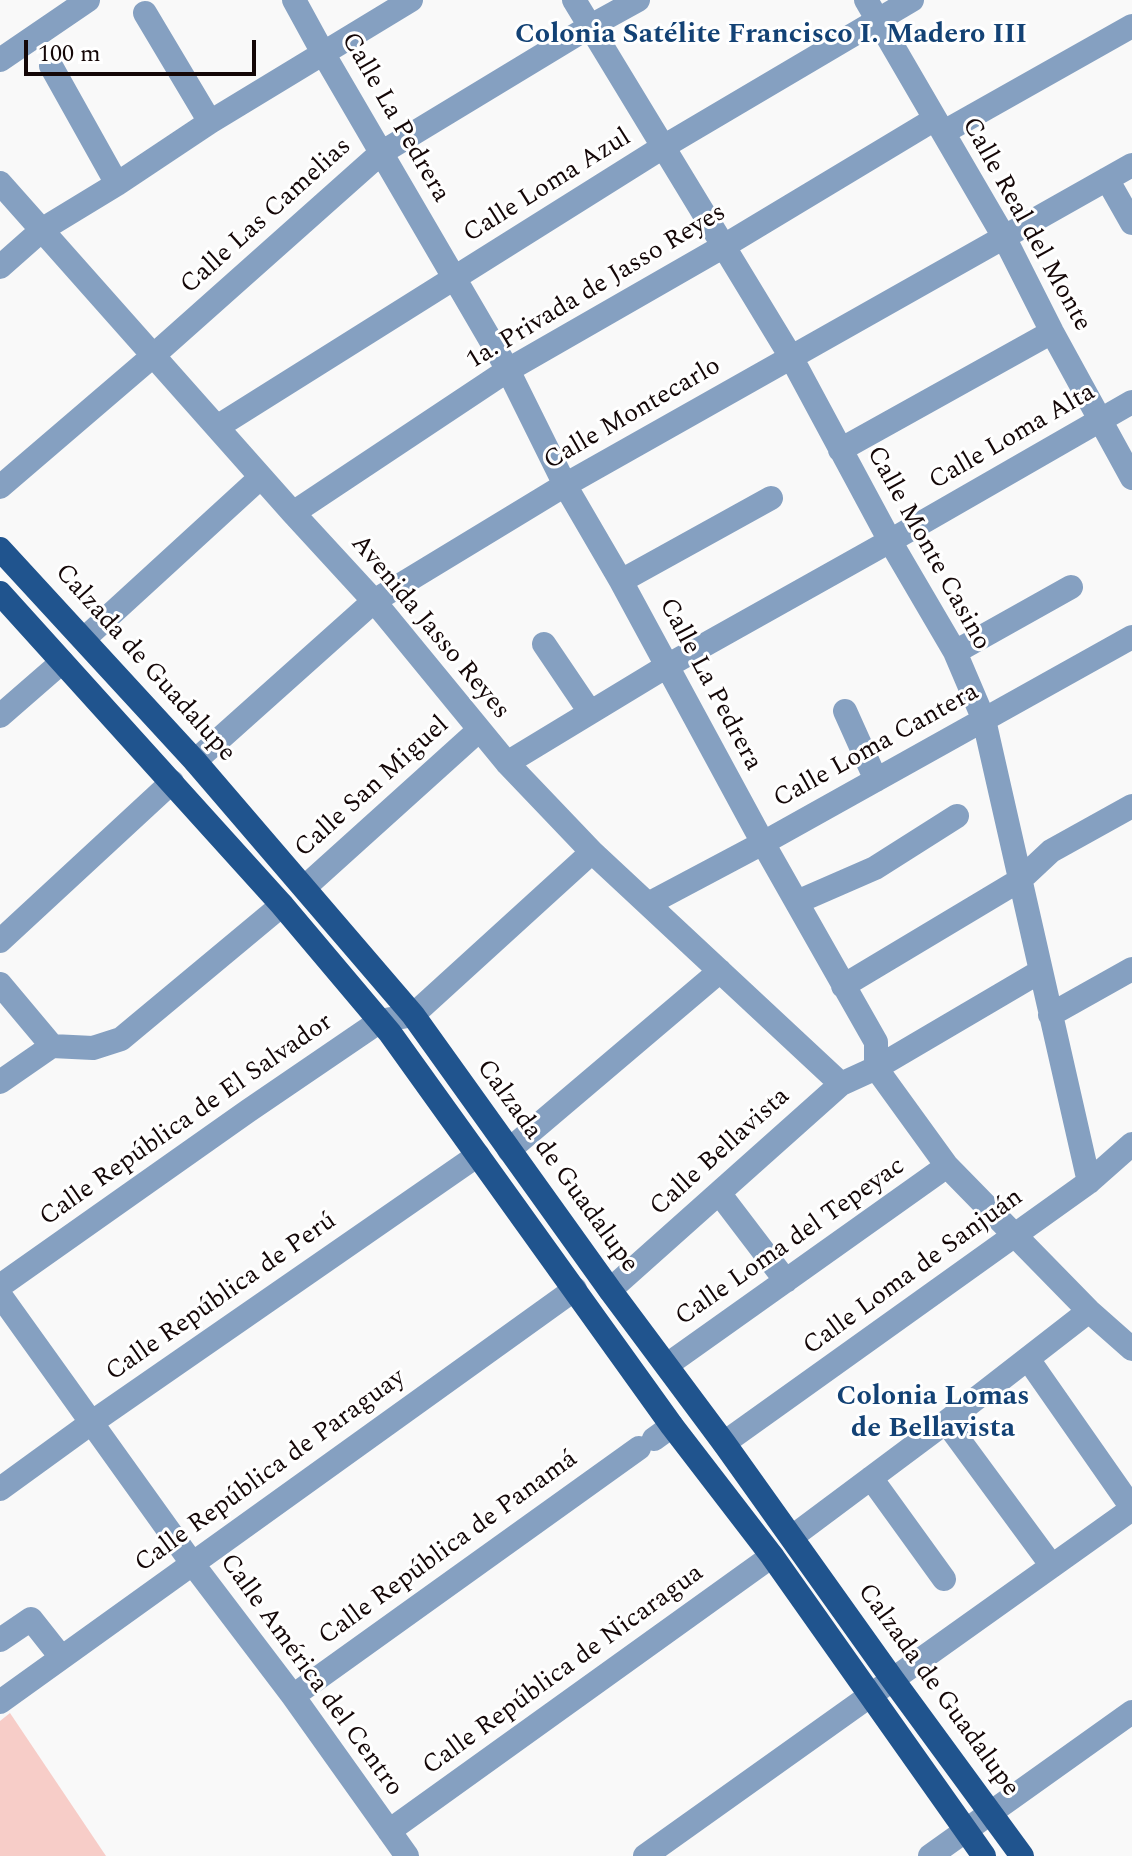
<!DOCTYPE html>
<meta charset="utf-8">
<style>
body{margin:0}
#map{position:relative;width:1132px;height:1856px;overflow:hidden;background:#f9f9f9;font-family:Spectral,serif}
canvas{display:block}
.scale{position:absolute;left:24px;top:40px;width:232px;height:36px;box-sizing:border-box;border:4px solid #140707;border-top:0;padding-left:10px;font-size:24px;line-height:28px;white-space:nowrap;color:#140707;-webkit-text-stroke:6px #fff;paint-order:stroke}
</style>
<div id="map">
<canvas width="1132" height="1856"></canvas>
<div class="scale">100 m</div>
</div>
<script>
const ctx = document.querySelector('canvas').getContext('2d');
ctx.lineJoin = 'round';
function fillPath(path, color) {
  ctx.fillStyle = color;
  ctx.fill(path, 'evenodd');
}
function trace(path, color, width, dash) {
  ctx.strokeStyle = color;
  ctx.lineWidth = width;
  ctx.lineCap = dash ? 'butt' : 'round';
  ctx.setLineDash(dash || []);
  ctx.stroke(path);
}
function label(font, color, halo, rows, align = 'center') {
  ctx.font = font + ' Spectral,serif';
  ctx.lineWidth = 6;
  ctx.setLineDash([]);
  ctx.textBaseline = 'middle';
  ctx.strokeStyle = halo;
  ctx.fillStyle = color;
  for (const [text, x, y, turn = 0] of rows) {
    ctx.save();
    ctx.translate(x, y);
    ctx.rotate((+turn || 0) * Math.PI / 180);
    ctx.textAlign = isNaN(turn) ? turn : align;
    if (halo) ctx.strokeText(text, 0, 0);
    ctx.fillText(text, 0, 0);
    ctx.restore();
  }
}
fillPath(new Path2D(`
 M10,1713L106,1856H0V1721Z`), '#f7cdc8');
trace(new Path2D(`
 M294,0L323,53L508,370L565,485L621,581L763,843L876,1042V1068L947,1166L1089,1311L1132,1349
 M574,0L791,357L890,541L955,652L984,720L1089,1182
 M866,0L1004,237L1052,332L1132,478
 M145,13L210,122
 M0,60L88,0
 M51,66L117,184
 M944,132L1132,26
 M1107,179L1132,223
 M0,183L293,513L374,601L507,763L592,852L841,1084
 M0,267L43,229L117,184L210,122L411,0
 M217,427L663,147L912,0
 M840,450L1052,332
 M0,487L154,355L381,153L589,27L638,0
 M293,513L508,370L724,246L935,119
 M621,581L771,498
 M84,639L261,477
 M544,644L590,712
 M955,652L1071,587
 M845,711L876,780
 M0,716L62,662
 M195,761L374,601L565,485L1132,165
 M507,763L667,666L890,541L1132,402
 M305,887L478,731
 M797,902L875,868L957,816
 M648,904L763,843L1132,637
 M0,941L172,782
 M0,984L52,1046
 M843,986L1020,880L1051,851L1132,806
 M1050,1015L1132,969
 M0,1082L52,1046L93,1048L121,1039L282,905
 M509,1150L720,971
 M719,1193L786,1281
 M0,1286L248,1111L380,1021L413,1015L592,852
 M610,1290L841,1084L876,1068L1041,971
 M0,1295L192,1563L293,1696L407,1856
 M1028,1359L1132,1508
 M667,1365L947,1166
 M946,1422L1052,1566
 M654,1439L672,1426
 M724,1443L1089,1182L1132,1144
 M871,1478L944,1579
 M0,1489L91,1423L478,1155
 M792,1537L946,1422L1089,1311
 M0,1640L31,1619L61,1657
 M293,1696L639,1448
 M0,1702L575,1289
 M389,1831L772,1556
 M645,1856L1132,1509
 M930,1856L1132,1712`), '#85a0c1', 24);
trace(new Path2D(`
 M0,549L195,761L413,1015L610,1290L724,1443L893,1680L1022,1856
 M0,593L282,905L390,1033L672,1426L772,1556L984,1856`), '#20548e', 24);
label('26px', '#140707', '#fff', [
 ["Calle La Pedrera",394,118,60],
 ["Calle Loma Azul",548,187,-32],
 ["Calle Las Camelias",267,217,-42],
 ["Calle Real del Monte",1025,225,61],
 ["1a. Privada de Jasso Reyes",597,288,-31],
 ["Calle Montecarlo",633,415,-30],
 ["Calle Loma Alta",1013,438,-30],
 ["Calle Monte Casino",927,549,61],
 ["Avenida Jasso Reyes",429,628,50],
 ["Calzada de Guadalupe",144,664,48],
 ["Calle La Pedrera",709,685,62],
 ["Calle Loma Cantera",877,747,-29],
 ["Calle San Miguel",373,788,-42],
 ["Calle República de El Salvador",187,1121,-35],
 ["Calle Bellavista",721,1153,-42],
 ["Calzada de Guadalupe",556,1167,54],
 ["Calle Loma del Tepeyac",791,1243,-35],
 ["Calle Loma de Sanjuán",914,1273,-36],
 ["Calle República de Perú",222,1298,-35],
 ["Calle República de Paraguay",271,1472,-36],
 ["Calle República de Panamá",449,1549,-36],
 ["Calle República de Nicaragua",564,1671,-36],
 ["Calle América del Centro",310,1676,54],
 ["Calzada de Guadalupe",937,1691,54]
]);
label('bold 28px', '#134275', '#fff', [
 ["Colonia Satélite Francisco I. Madero III",771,37],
 ["Colonia Lomas",933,1399],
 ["de Bellavista",933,1431]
]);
</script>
